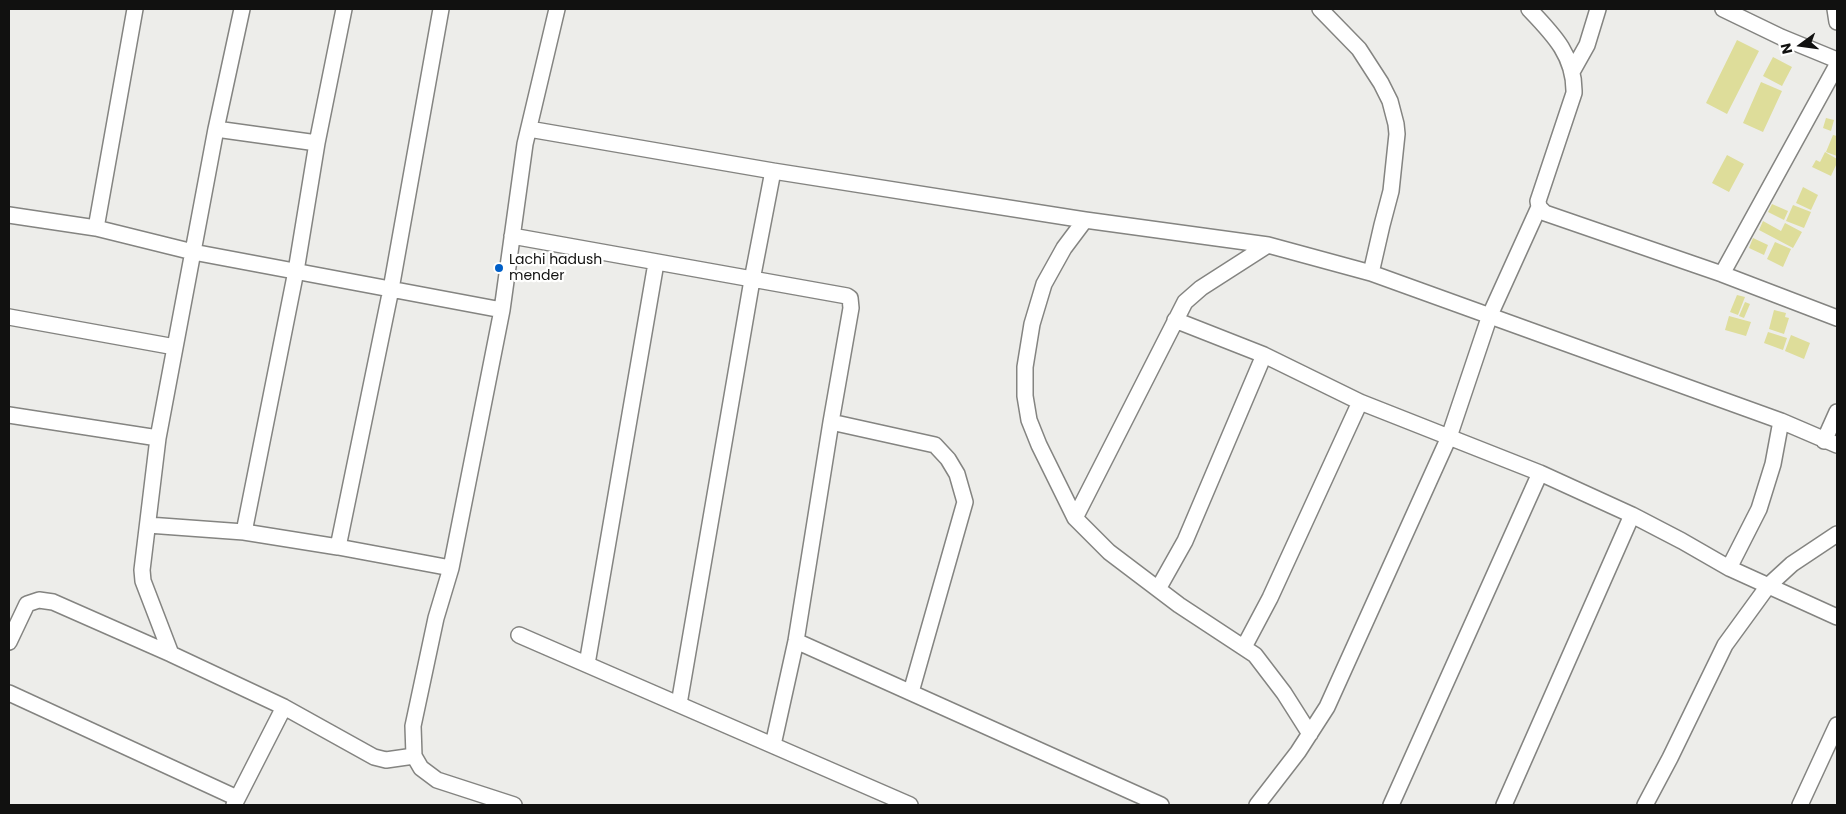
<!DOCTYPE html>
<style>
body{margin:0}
#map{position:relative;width:1846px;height:814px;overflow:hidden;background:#ededea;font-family:Poppins,sans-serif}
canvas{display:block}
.frame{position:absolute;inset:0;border:10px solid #111110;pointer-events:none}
.north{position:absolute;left:1776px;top:20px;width:50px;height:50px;-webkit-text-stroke:4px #fffffe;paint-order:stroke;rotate:256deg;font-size:14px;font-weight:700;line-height:20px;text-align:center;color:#111110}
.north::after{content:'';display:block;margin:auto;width:18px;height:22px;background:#111110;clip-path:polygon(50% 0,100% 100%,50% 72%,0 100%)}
</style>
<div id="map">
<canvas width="1846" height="814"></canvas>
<div class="frame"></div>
<div class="north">N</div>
</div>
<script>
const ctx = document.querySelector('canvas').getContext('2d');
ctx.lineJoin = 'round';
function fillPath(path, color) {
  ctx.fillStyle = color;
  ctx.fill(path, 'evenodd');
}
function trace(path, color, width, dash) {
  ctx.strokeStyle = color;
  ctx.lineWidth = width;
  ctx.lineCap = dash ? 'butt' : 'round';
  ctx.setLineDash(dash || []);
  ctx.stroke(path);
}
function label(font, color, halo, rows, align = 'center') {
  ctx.font = font + ' Poppins,sans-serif';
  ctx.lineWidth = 4.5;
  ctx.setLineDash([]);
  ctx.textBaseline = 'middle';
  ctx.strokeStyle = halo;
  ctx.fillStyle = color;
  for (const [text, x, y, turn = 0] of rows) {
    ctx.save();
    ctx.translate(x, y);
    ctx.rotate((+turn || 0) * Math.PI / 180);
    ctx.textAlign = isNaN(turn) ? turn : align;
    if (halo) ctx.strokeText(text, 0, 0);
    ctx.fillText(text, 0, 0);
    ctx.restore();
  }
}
fillPath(new Path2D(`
 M1737,40L1759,51L1727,114L1706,103Z
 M1773,57L1792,67L1782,86L1763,76Z
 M1761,82L1782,91L1763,132L1743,123Z
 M1826,118L1834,120L1831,131L1823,128Z
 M1833,135L1837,136V156L1826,152Z
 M1825,152L1837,159V163L1831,176L1812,167L1816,160L1820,162Z
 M1727,155L1744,164L1729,192L1712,183Z
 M1803,187L1818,195L1811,210L1796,203Z
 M1772,204L1788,211L1784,220L1768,212Z
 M1793,205L1811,212L1804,228L1786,221Z
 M1763,221L1781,231L1785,223L1802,232L1793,248L1759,230Z
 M1753,238L1768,245L1764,255L1749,248Z
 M1775,242L1791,249L1783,267L1767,259Z
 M1737,295L1745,297L1738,315L1730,312Z
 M1745,302L1750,304L1744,318L1739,316Z
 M1774,310L1786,313L1785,317L1789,318L1784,334L1769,329Z
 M1729,316L1751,322L1746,336L1725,330Z
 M1768,332L1787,338L1783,350L1764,343Z
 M1791,335L1810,343L1804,359L1785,351Z`), '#dedd9a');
const minor = new Path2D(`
 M1320,9L1359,49L1381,83L1390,101L1396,124L1397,134L1391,191L1382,225L1371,273
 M1723,9L1781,37L1837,60
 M1835,9L1837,22
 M1573,70L1587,45L1598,9
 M216,129L317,143
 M529,129L773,171L1085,220L1268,245L1371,273L1781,421L1837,445
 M1539,207L1545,213L1722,274L1837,318
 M9,215L96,228L193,252L502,310
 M1085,220L1064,248L1044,284L1032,324L1025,367V396L1029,420L1039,445L1075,518L1109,552L1179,605L1255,655L1284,693L1310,734
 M96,228L135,9
 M512,236L847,296L850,298L851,308L831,422L796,641L773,745
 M1722,274L1837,65
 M9,317L175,347
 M1175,320L1264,355L1360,402L1540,473L1632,515L1682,541L1729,568L1837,617
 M9,415L158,438
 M831,422L935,445L948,459L957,474L965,502L911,692
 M1824,441L1837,412
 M1075,518L1185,302L1201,288L1268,245
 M148,525L244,532L338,547L451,568
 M244,532L296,271L317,143L344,9
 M338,547L391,289L441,9
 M1729,568L1759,509L1773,464L1781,421
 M1158,589L1185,541L1264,355
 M519,635L910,805
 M796,641L1161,805
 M9,642L27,604L39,600L53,602L171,654L284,707L374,757L386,760L414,756
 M1244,647L1270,598L1360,402
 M171,654L143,581L142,570L158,438L216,129L242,9
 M587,664L656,263
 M9,693L237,798
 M679,704L752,280L773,171
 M234,805L284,707
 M514,805L437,780L421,768L414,756L413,726L436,618L451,568L502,310L525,144L557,9
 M1257,805L1298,752L1327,707L1449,437L1490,315L1539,207L1538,201L1574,93C1575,56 1553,34 1529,9
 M1391,805L1540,473
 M1504,805L1632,515
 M1645,805L1670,758L1725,645L1768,586L1792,564L1837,534
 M1800,805L1837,725`);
trace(minor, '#848481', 18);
trace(minor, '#fff', 15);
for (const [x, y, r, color] of [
 [499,268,5,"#005fc8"]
]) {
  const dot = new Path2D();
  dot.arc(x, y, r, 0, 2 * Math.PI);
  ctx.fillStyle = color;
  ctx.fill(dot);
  trace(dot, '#fffffe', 2);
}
label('14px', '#111110', '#fffffe', [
 ["Lachi hadush",509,260],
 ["mender",509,276]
], 'left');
</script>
